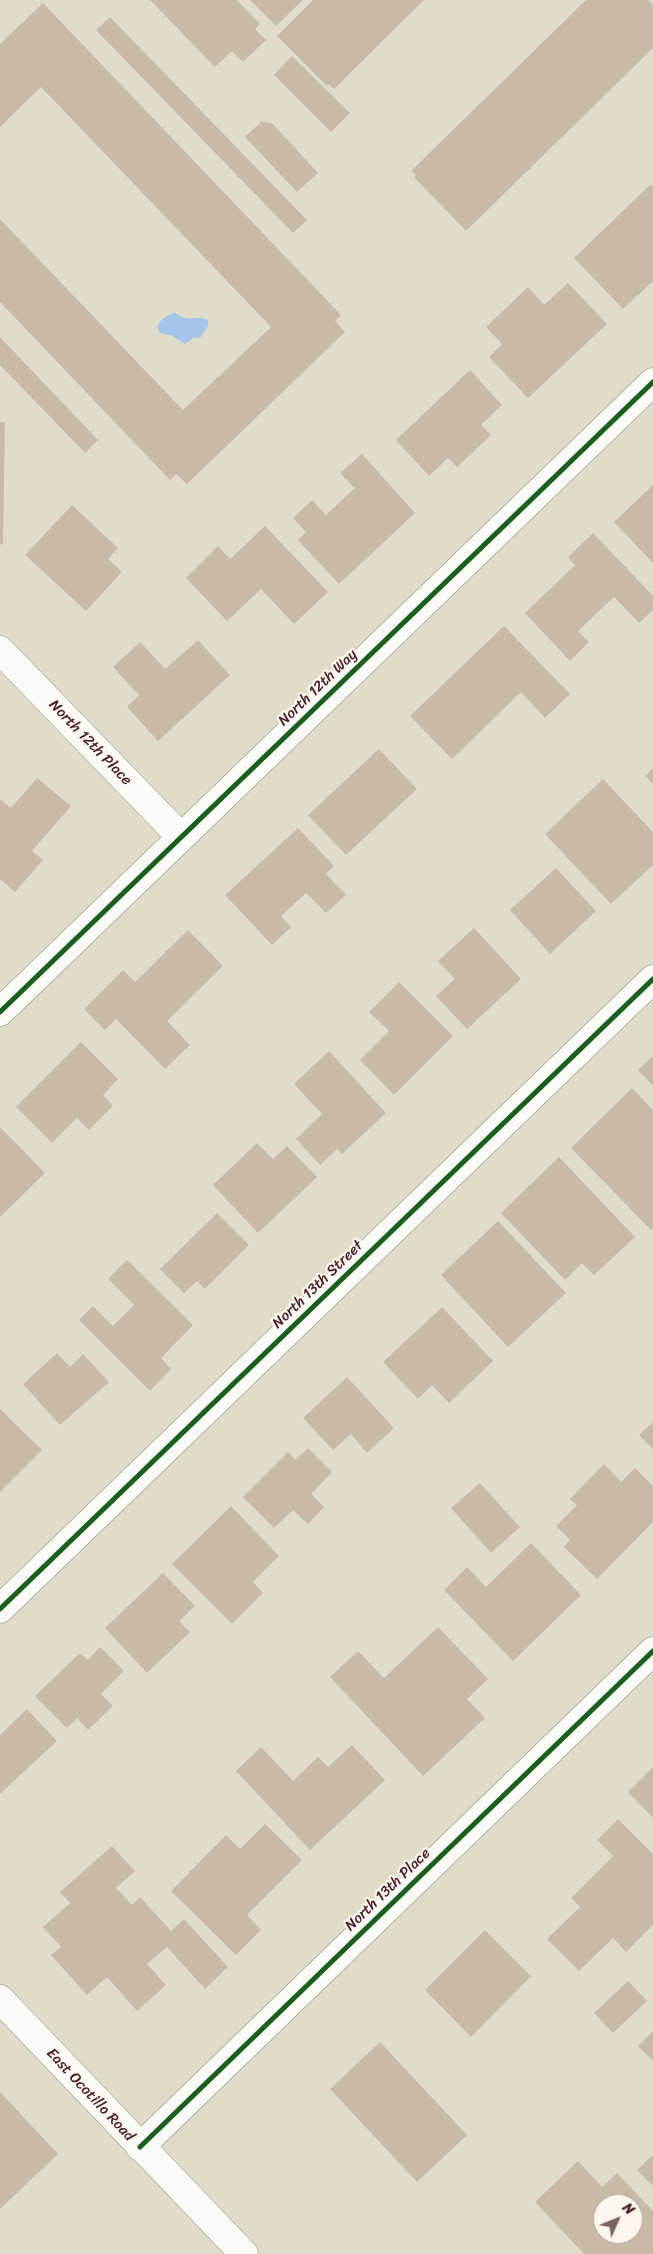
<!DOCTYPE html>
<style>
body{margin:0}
#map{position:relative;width:653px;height:2254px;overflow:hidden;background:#e0dcca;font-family:Sriracha,sans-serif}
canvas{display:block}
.north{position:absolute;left:593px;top:2194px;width:50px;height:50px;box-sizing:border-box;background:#fbf7ec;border:1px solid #b4a19f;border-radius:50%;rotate:46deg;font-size:14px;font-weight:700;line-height:20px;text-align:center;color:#4a1f2b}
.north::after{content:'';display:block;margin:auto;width:18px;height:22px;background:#7e6163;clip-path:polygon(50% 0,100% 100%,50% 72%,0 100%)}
</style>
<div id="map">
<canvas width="653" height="2254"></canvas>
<div class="north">N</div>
</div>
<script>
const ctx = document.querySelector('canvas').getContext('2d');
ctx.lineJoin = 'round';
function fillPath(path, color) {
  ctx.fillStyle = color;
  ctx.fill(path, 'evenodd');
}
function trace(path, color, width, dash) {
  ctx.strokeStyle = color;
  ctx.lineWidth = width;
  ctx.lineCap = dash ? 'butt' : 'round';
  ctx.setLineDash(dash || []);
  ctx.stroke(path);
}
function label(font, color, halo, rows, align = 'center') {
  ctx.font = font + ' Sriracha,sans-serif';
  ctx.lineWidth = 4.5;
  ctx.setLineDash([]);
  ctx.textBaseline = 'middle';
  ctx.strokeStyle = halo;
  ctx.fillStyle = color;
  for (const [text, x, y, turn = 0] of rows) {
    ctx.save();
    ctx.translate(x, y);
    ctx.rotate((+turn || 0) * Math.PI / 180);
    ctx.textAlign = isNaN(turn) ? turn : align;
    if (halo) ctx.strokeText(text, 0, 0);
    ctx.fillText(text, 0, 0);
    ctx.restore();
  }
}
fillPath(new Path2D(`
 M175,313C192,324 193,314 208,320V326L200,338L195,337L185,344L171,335L160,333L157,327C160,320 167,314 175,313Z`), '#a4c4e8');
fillPath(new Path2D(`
 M150,0H237L260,24L255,29L266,40L243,62L232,51L215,67Z
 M250,0H303L276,26Z
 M313,0H424L334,89L329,84L327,86L277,36Z
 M586,0H648L653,5V48L466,231L414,177L416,175L411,171Z
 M43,3L341,315L335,321L345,332L187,484L176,474L170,480L0,302V219L183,410L271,327L41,87L0,127V44Z
 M110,17L307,220L293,233L96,30Z
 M292,56L350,113L331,132L274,75Z
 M262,121L273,124L318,173L297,192L245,137Z
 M651,184L653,187V281L623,309L574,258Z
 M568,283L607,324L528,398L489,357L502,344L486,327L528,287L544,305Z
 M0,337L98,440L85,453L0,365Z
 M470,370L502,405L481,425L491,435L457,467L448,458L429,476L396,440Z
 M0,422H5L3,545L0,544Z
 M362,454L415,513L339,584L298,540L306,532L293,518L312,500L326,515L355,488L340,473Z
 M653,485V563L614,522Z
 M72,505L118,548L108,559L122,572L86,611L25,555Z
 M265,526L328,592L294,624L261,589L227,621L186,578L218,546L230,559Z
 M593,533L653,596V610L639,623L614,597L578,631L589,642L570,661L525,613L575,565L568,557Z
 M504,626L570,694L545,718L521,692L452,759L410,716Z
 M198,640L230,675L158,741L127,707L139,695L113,667L140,642L165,669Z
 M379,749L417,789L346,855L308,815Z
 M653,768V784L645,776Z
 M37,778L71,806L32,851L43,860L15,892L0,879V799L11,808Z
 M603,779L653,832V865L611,904L545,834Z
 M298,828L334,866L326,874L346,895L326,913L306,893L281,916L291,927L272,945L225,895Z
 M556,868L596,911L550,954L510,910Z
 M474,928L521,979L467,1029L436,996L455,979L438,961Z
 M188,930L223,966L167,1021L190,1045L165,1069L116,1019L105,1030L84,1009L123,970L135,982Z
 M399,982L453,1036L394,1095L360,1060L389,1031L369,1012Z
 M81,1042L118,1079L103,1095L113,1106L89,1130L77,1118L52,1143L16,1107Z
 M329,1051L386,1113L342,1154L337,1149L320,1165L296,1139L322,1114L294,1084Z
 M653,1056V1086L638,1070Z
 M632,1088L653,1110V1228L651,1230L571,1148Z
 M0,1127L45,1173L0,1217Z
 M257,1143L273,1159L287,1146L317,1177L258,1233L213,1185Z
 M559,1157L635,1237L594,1275L582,1263L565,1280L501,1213Z
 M217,1213L249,1245L205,1289L197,1281L184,1293L160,1269Z
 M498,1221L566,1293L508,1347L441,1275Z
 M127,1260L193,1325L161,1358L171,1369L150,1391L79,1320L93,1306L113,1326L134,1305L108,1279Z
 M442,1307L493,1361L449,1403L432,1385L418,1399L383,1362Z
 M57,1353L70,1367L83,1354L109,1382L60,1425L23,1384Z
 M347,1377L394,1428L367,1453L351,1434L333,1450L303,1418Z
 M0,1409L42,1450L0,1492Z
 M653,1422V1449L639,1435Z
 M308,1448L332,1472L311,1494L324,1507L308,1524L293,1510L274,1528L243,1497L288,1452L295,1460Z
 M604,1464L621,1482L635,1468L653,1486V1522L597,1579L564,1547L570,1540L556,1526L577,1505L570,1499Z
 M480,1483L520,1527L491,1553L451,1508Z
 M231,1506L279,1556L253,1582L263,1593L232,1624L172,1564Z
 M531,1543L581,1595L513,1661L444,1590L467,1567L486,1587Z
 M163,1573L195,1606L179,1621L190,1632L147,1673L105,1628Z
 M438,1627L488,1679L467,1699L485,1718L423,1776L330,1677L358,1651L384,1678Z
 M100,1647L124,1671L101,1694L113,1706L88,1730L77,1718L67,1728L35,1696L80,1653L88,1660Z
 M27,1709L57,1741L0,1794V1735Z
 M352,1745L385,1780L310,1850L236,1771L261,1747L293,1781L318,1757L328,1767Z
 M653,1767V1818L628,1792Z
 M618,1819L653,1854V1925L626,1952L613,1938L579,1971L547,1939L580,1907L571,1898L613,1856L597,1840Z
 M265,1824L302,1860L247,1915L261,1930L236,1955L171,1891L226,1835L240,1849Z
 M112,1846L135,1871L116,1888L132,1905L140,1897L171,1931L184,1919L228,1967L205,1989L167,1947L147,1964L166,1985L137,2011L107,1977L87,1995L51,1955L61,1947L43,1927L70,1903L60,1892Z
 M485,1930L531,1976L471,2037L425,1990Z
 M628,1981L647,2001L613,2033L594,2013Z
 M653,2031V2061L638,2046Z
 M380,2042L467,2135L417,2182L330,2089Z
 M0,2092L58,2154L0,2209Z
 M653,2155V2186L637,2170Z
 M578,2161L602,2187L617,2173L653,2211V2254H584L535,2202ZM603,2204H633V2234H603Z`), '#c7bba8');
const minor = new Path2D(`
 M0,650L181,837
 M0,1012L653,382
 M0,1609L653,979
 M0,1999L244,2254
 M140,2147L653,1651`);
trace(minor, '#948b84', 29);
trace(minor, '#fafaf7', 28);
trace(new Path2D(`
 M0,1012L653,382
 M0,1609L653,979
 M140,2147L653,1651`), '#1b5e20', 5);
label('15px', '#4a1f2b', '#fbf7ec', [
 ["North 12th Way",318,688,-44],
 ["North 12th Place",90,743,46],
 ["North 13th Street",318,1285,-44],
 ["North 13th Place",388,1890,-44],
 ["East Ocotillo Road",90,2095,47]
]);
</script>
